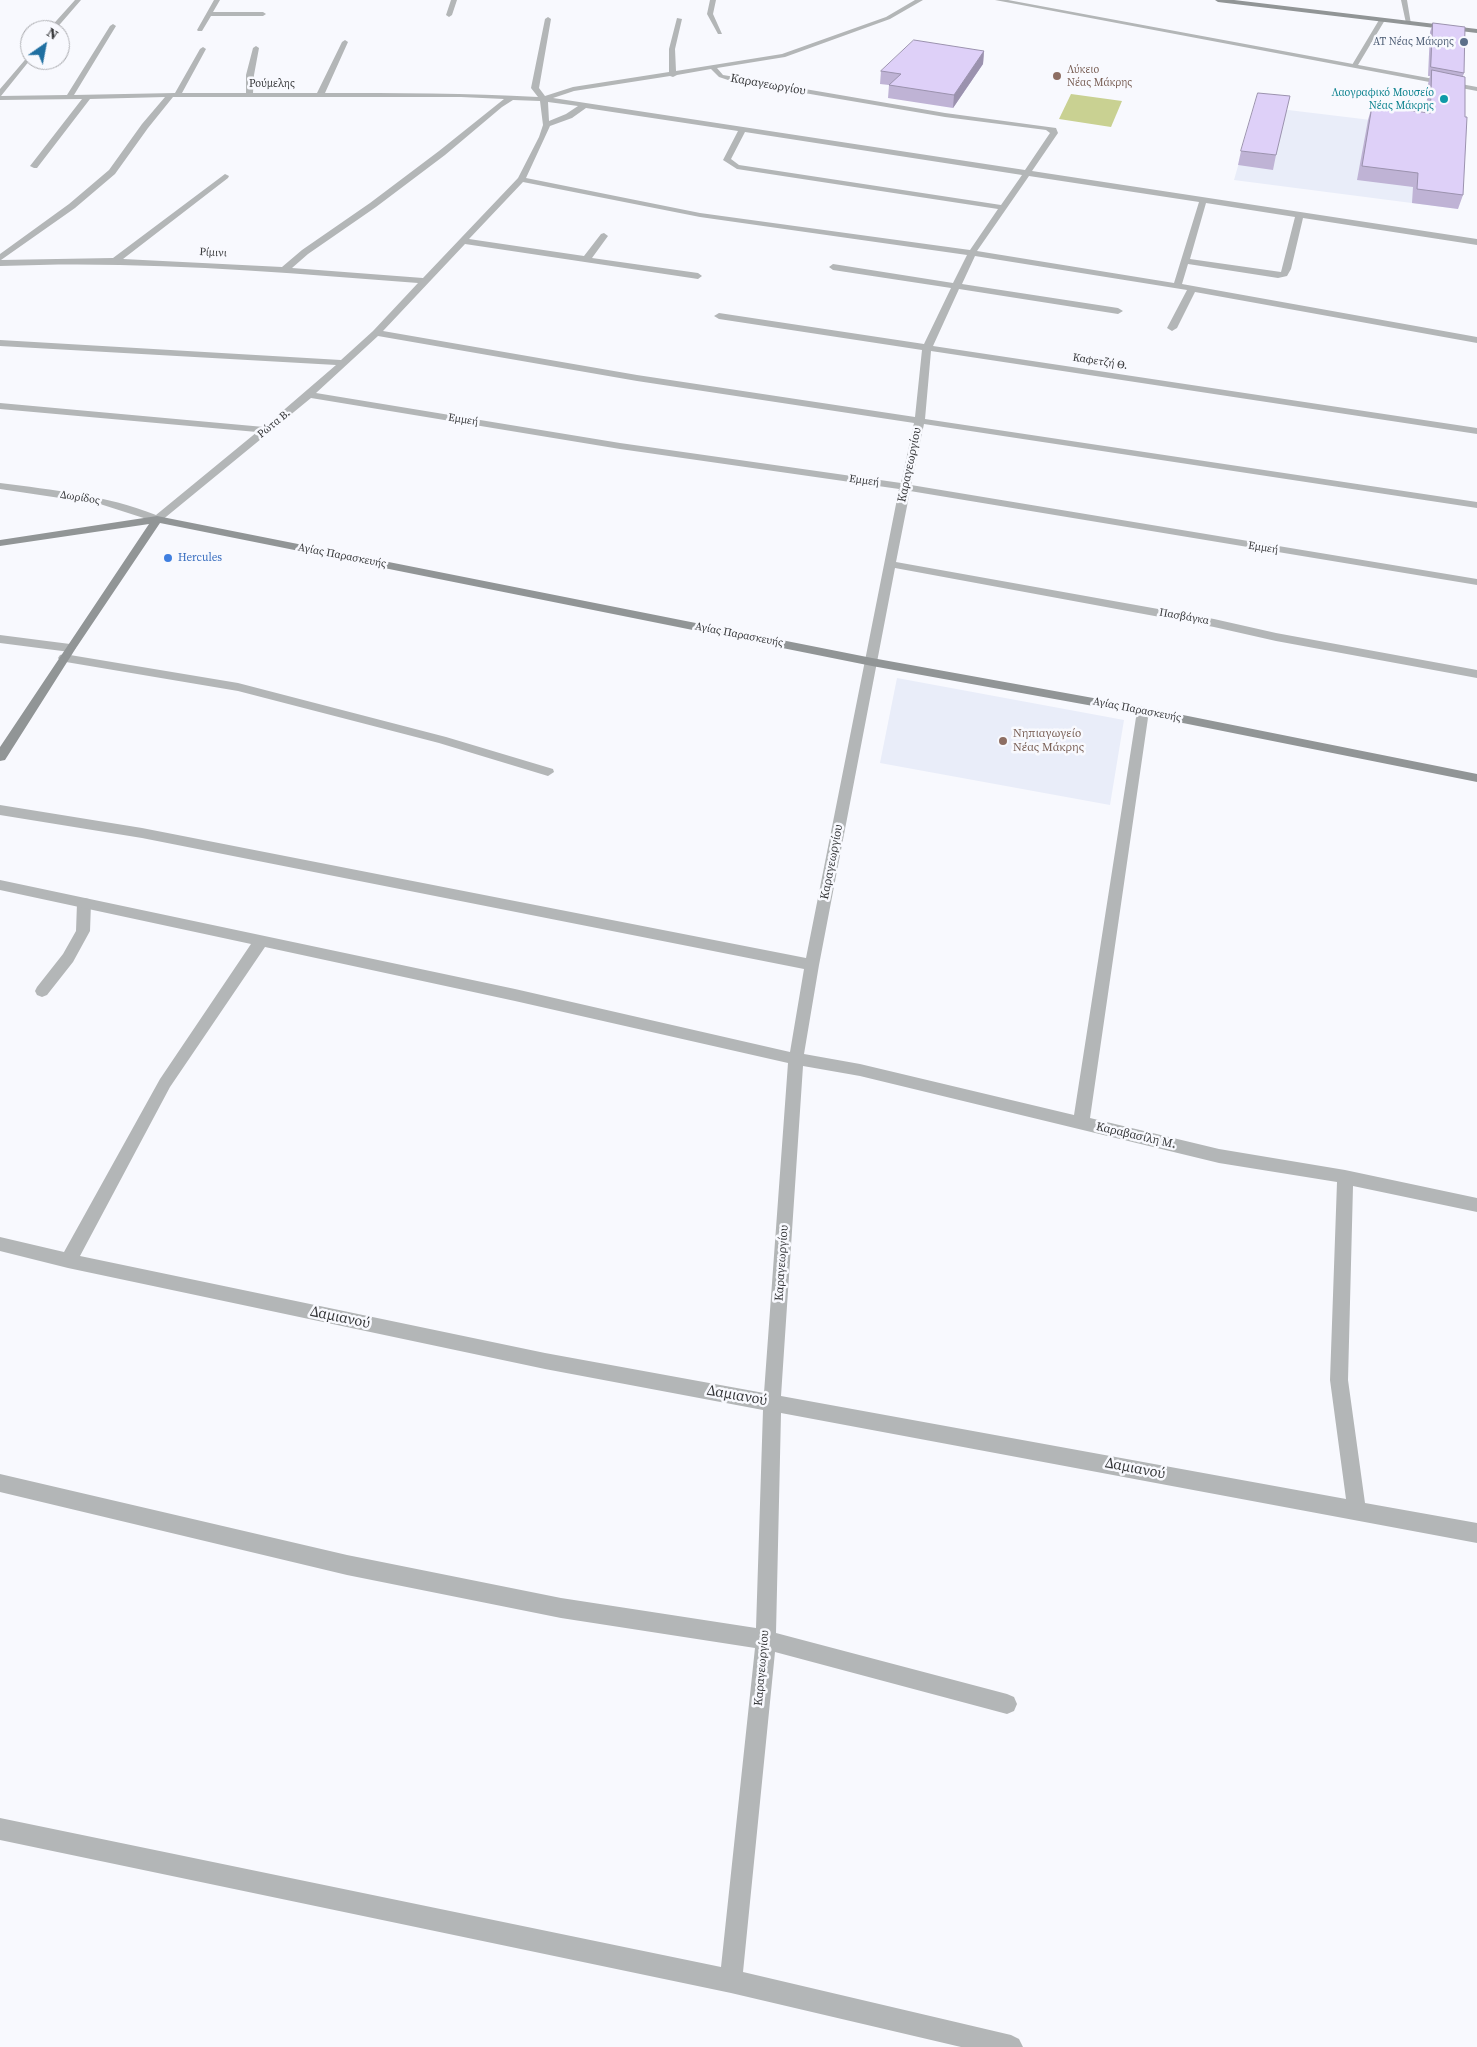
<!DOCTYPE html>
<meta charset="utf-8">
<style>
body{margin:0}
#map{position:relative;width:1477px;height:2047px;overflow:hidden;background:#f8f9fe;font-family:"Source Serif 4",serif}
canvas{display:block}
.north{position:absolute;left:20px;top:20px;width:50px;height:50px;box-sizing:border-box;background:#f8f9fe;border:1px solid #aaabaf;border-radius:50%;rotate:33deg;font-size:14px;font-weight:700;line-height:20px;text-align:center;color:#353638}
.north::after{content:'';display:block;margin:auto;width:18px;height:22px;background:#1f6fa1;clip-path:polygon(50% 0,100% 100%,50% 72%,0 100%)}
</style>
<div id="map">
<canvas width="1477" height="2047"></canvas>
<div class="north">N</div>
</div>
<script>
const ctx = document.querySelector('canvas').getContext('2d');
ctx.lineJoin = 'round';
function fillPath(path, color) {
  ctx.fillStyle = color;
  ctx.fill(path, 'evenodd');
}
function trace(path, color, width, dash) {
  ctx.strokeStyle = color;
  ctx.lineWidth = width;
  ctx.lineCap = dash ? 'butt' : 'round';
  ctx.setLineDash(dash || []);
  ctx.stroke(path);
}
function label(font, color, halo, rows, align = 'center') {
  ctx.font = font + ' "Source Serif 4",serif';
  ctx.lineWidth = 5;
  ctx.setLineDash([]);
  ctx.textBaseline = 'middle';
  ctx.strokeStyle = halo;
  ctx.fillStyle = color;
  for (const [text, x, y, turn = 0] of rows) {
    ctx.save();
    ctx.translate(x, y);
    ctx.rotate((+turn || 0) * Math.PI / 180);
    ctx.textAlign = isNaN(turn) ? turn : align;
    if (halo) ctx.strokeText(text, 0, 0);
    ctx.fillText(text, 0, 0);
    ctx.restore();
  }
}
fillPath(new Path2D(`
 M1255,106L1462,131L1458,209L1234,180Z
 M897,678L1124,720L1110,805L880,763Z`), '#e9edf9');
fillPath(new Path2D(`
 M1071,94L1122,101L1111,127L1059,119Z`), '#c9d192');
fillPath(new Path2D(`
 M1382,18L1385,20L1358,65L1353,66L1352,65L1379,20Z
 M84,898L89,899L91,903L90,931L73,962L47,995L42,997L37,995L35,991L37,987L63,954L76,931L77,903L79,899Z`), '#b3b6b7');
fillPath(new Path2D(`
 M75,0H81L55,30H48Z
 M214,0H220L213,12H263L266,14L263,16H211L202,31H198L197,30Z
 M451,0H457L452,15L449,17L446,15Z
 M710,0H716L713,14L722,34H718L707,14Z
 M915,0H923L890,19L785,57L717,68L723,75L729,76L945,113L1056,128L1058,133L1032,171L1477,239V245L1303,218L1291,269L1287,276L1278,278L1188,264L1182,284L1477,337V343L1195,292L1177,328L1172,331L1167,328L1187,290L975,256L962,284L1118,308L1123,311L1118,314L959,289L933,346L1477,428V434L931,351L925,419L1477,502V508L924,424L911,485L1477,579V585L910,491L896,562L1214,619L1276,633L1477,670V678L1276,641L1214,627L895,568L819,965L804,1054L860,1064L1074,1115L1137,711L1139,708H1147L1149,711L1090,1118L1219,1149L1345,1170L1477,1198V1212L1353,1186L1348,1380L1365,1503L1477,1523V1543L781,1413L776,1633L1007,1694L1014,1697L1017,1704L1014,1711L1007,1714L775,1652L743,1972L1011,2035L1019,2039L1023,2047H961L731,1993L0,1840V1818L721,1967L755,1648L561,1618L347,1575L0,1492V1474L347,1555L561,1598L756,1628L763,1410L545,1369L68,1268L0,1251V1237L64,1252L160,1079L251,944L0,890V880L515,989L790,1052L804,969L142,838L0,815V805L142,828L806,958L899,489L620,449L311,398L161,521H153L100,504L0,489V483C53,490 106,495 156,515L257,432L0,409V403L264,427L336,365L0,346V340L341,360L373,331L418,283C279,272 140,260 0,266V254L69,204L109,170L142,124L165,97L90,99L37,168H34L30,166L82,99L0,100V89L30,54V60L1,96L67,95L110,26L113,24L116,26L74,95L175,93L200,49L203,47L206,49L182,93H246V75L253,48L256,46L259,48L254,75L253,93H317L342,42L345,40L348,42L325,93C396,93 468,93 538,97L531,88L545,19L548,17L551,19L539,88L545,96L573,87L669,72V49L677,18L682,19L675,49L676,71L782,54L886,17ZM711,69L719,77L728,80L945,117L1046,130L1050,133L1025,170L553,98L574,91L670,76L673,77L677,75ZM173,97H461L504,99L439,151L370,203L302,250L282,267L123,259L228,178L229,176L225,174L113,258L1,260L75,208L115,174L148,128ZM513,100L540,101L543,125L539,137L518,178L423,278L292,268L308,254L376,207L445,155L502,107ZM548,102L578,106L566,114L549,121ZM586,108L738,131L723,160L737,169L998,209L970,250L700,213L526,178L550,126L572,118ZM745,132L1022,175L1001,205L739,165L731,159ZM1029,176L1199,202L1174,283L977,251ZM523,182L700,217L967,255L953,283L833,264L829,267L833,270L951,288L924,344L719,313L714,316L719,319L922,350L915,417L637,375L383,331L465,244L698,279L702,276L698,273L592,258L608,236L604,233L601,234L584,256L469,239ZM1206,203L1295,217L1281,272L1190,259ZM378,336L637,381L914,423L901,483L620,443L316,393ZM265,947L515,1001L788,1063L764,1393L545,1353L80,1256L170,1087ZM803,1066L860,1076L1219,1163L1337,1182L1330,1380L1346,1499L781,1396Z
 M995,0H1008L1477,87V91Z
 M1401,0H1407L1411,24L1406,23Z
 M0,635L70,644L76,648L70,652L0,643Z
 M64,654L238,683L446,737L553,769L554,772L548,776L439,743L238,691L60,661L58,658L60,655Z`), '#b3b6b7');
fillPath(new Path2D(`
 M1215,0H1234L1477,29V33L1218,2Z
 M157,516L872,658L1143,707L1477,774V782L1143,715L872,666L160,523L76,648L5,760L0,761V747L149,524L0,546V540Z`), '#919596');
fillPath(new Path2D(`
 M1433,23L1464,73L1463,76V195L1458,209L1412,203L1413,187L1357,180L1368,120L1372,106L1426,113L1428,84L1430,76H1428L1430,32Z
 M984,51L983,64L953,108L888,98L889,85L880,84L881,71Z
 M1241,151L1276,155L1273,170L1238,165Z`), '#bfb3d5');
fillPath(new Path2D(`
 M984,51L983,64L953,108L954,95Z`), '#9b92ae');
const building = new Path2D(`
 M1433,23L1465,27L1464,73L1431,67Z
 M914,40L984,51L954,95L889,85L901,74L881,71Z
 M1432,70L1465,77V117H1467L1463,195L1417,189L1418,173L1362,166L1372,106L1430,113Z
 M1258,93L1290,96L1276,155L1241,151Z`);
fillPath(building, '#ded0f8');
trace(building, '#9b92ae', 1);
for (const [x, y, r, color] of [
 [1464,42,5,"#5c6f8a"],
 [1057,76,5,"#8d6e63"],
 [1444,99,5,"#0f9aa8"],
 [168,558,5,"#3f7fe0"],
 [1003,741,5,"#8d6e63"]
]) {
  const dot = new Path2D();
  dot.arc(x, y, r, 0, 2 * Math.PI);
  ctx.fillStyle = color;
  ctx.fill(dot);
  trace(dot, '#f8f9fe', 2);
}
label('11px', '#4e5e75', '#f8f9fe', [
 ["ΑΤ Νέας Μάκρης",1454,42]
], 'right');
label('11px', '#785e54', '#f8f9fe', [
 ["Λύκειο",1067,70],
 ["Νέας Μάκρης",1067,83]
], 'left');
label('11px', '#353638', '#f8f9fe', [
 ["Ρούμελης",272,84],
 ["Ρίμινι",213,253,3],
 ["Καφετζή Θ.",1100,362,9],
 ["Εμμεή",463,420,9],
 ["Ρώτα Β.",274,424,-39],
 ["Εμμεή",864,481,8],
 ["Δωρίδος",80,498,9],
 ["Εμμεή",1263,548,9],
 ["Αγίας Παρασκευής",342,556,11],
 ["Πασβάγκα",1184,617,10],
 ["Αγίας Παρασκευής",739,635,11],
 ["Αγίας Παρασκευής",1137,710,11]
]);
label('11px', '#0d838f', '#f8f9fe', [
 ["Λαογραφικό Μουσείο",1434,93],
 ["Νέας Μάκρης",1434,106]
], 'right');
label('11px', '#366cbe', '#f8f9fe', [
 ["Hercules",178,558]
], 'left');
label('12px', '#353638', '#f8f9fe', [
 ["Καραγεωργίου",768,85,10],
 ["Καραγεωργίου",910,465,-78],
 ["Καραγεωργίου",832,862,-79],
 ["Καραβασίλη Μ.",1136,1136,13],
 ["Καραγεωργίου",782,1263,-86],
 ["Καραγεωργίου",762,1668,-85]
]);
label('12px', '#785e54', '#f8f9fe', [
 ["Νηπιαγωγείο",1013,734],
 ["Νέας Μάκρης",1013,748]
], 'left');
label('15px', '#353638', '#f8f9fe', [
 ["Δαμιανού",340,1318,12],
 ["Δαμιανού",737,1396,10],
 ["Δαμιανού",1135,1469,11]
]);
</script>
